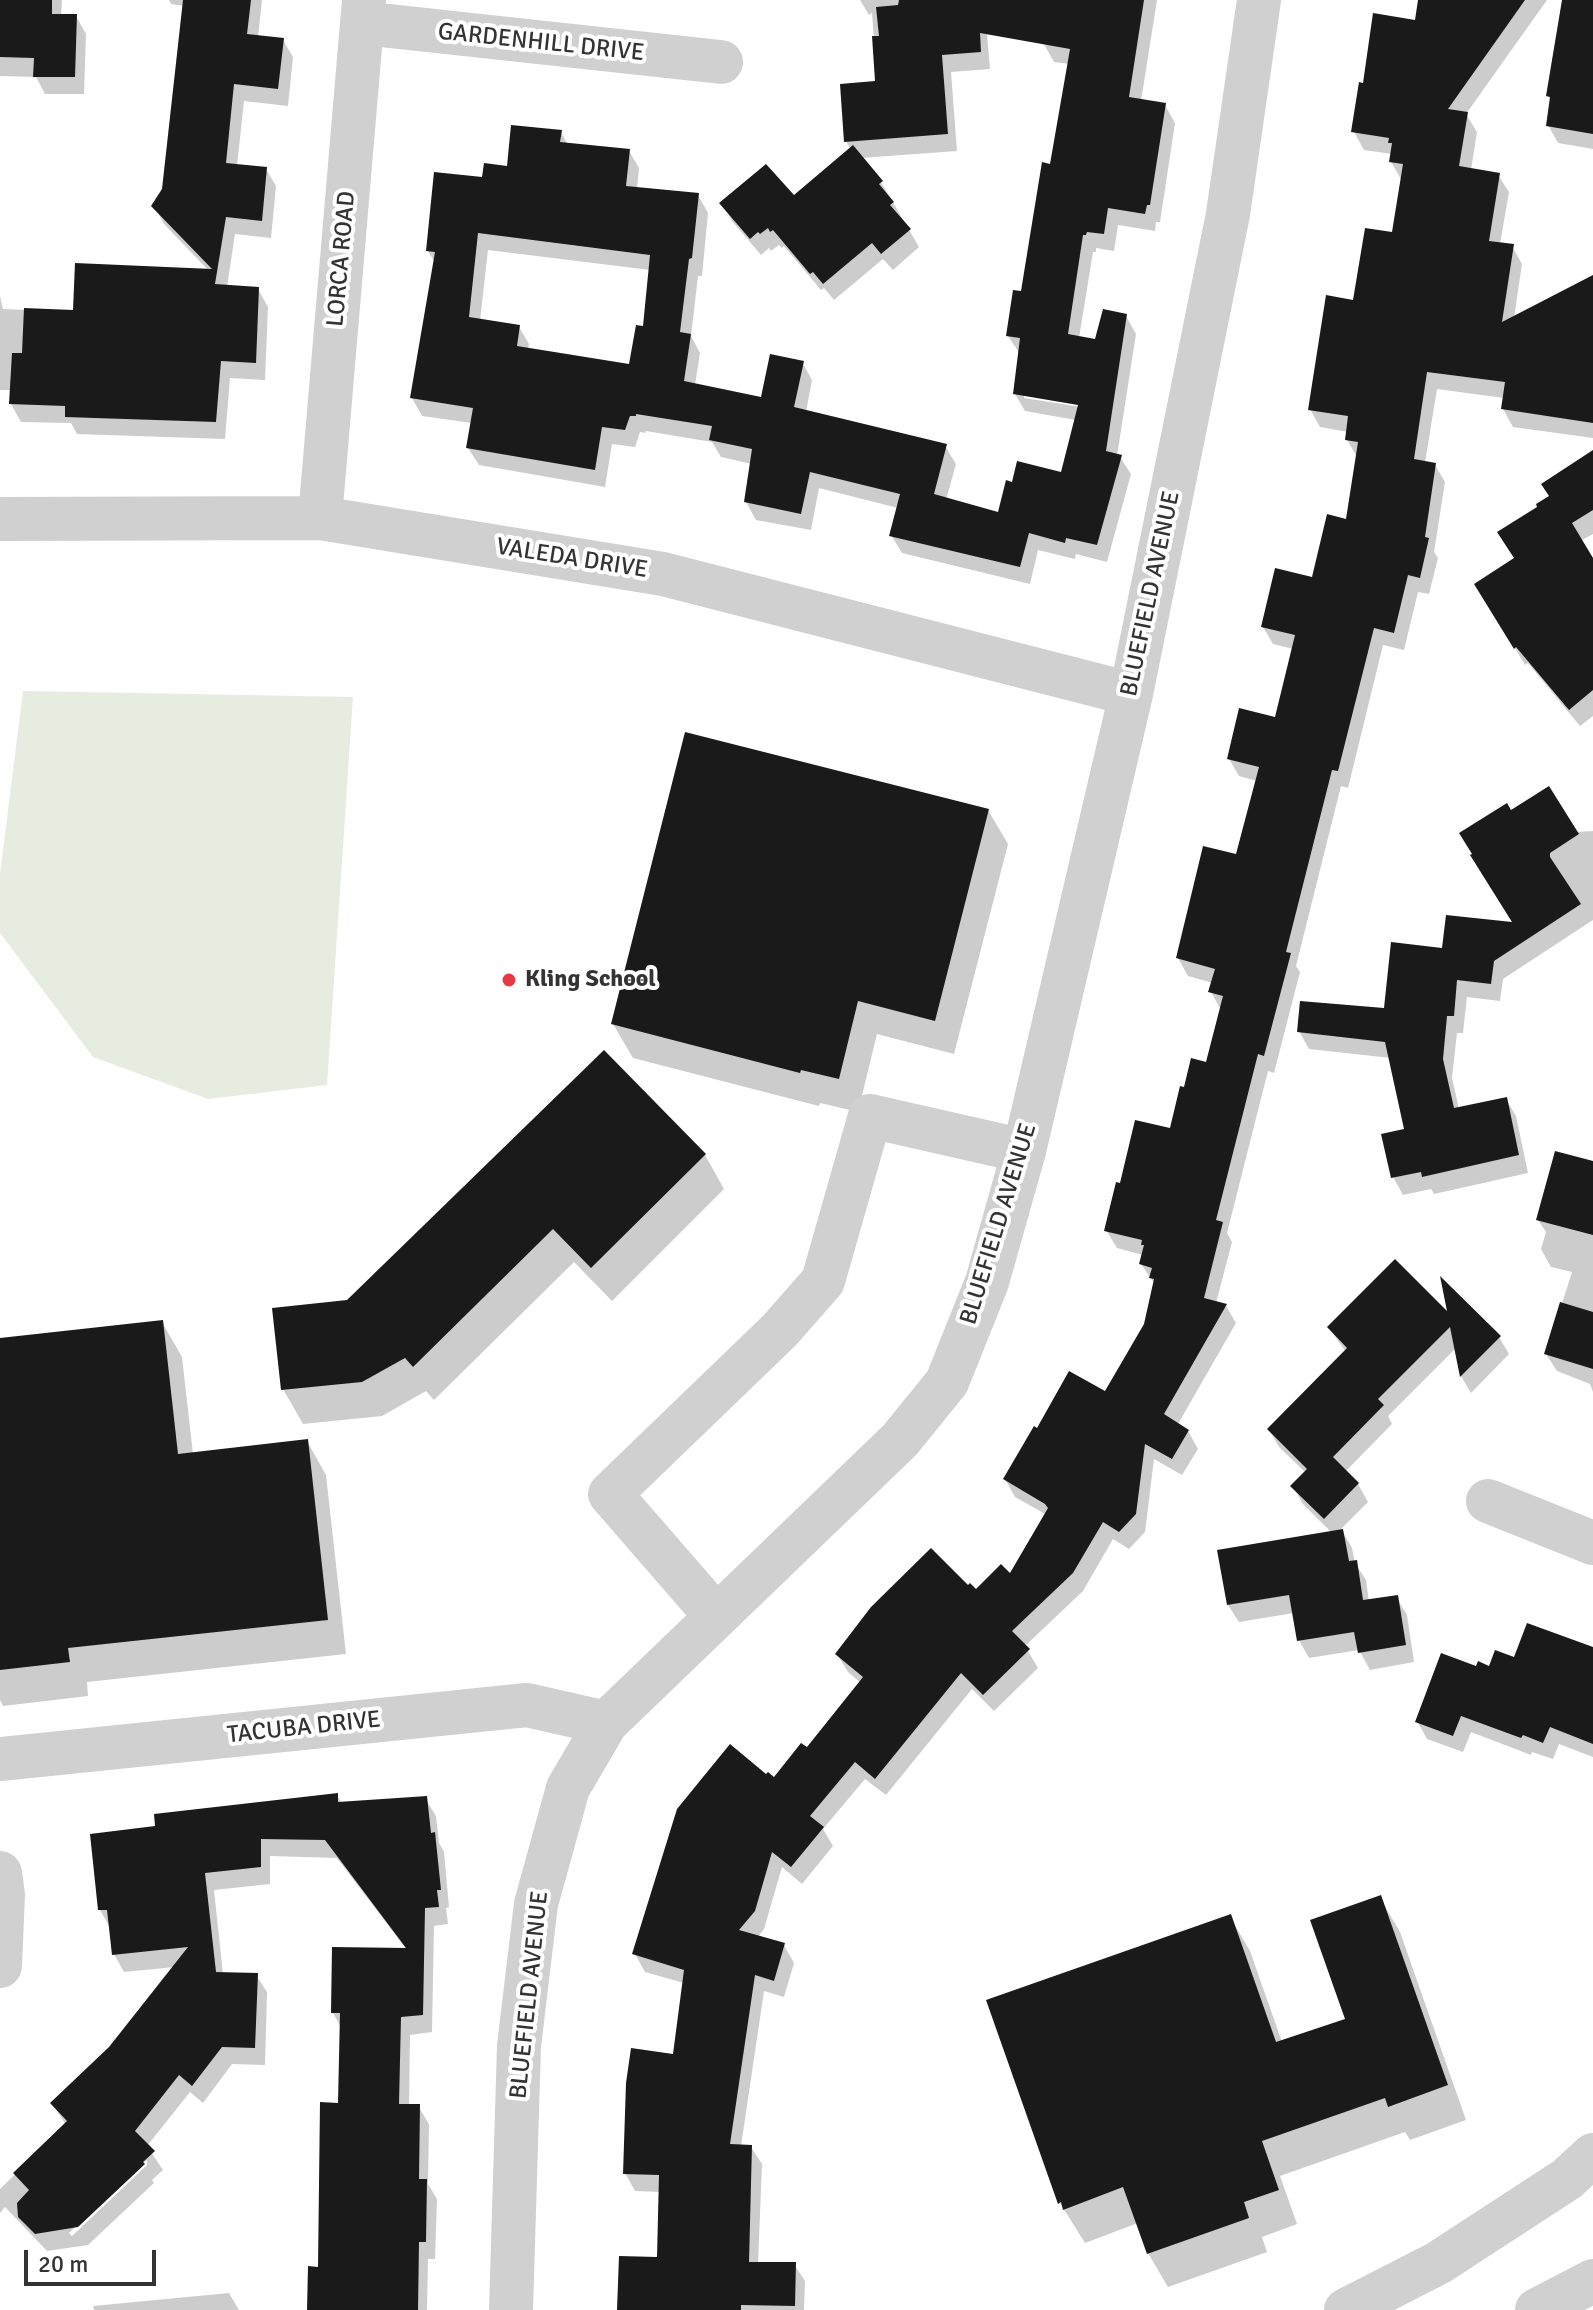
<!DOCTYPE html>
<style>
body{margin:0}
#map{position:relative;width:1593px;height:2310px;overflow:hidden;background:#fff;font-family:Signika,sans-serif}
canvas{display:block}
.scale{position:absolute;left:24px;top:2250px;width:132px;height:36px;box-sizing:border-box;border:4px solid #333;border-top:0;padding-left:10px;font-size:24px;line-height:28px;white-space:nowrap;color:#333;-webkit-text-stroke:6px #fff;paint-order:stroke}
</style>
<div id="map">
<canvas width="1593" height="2310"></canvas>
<div class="scale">20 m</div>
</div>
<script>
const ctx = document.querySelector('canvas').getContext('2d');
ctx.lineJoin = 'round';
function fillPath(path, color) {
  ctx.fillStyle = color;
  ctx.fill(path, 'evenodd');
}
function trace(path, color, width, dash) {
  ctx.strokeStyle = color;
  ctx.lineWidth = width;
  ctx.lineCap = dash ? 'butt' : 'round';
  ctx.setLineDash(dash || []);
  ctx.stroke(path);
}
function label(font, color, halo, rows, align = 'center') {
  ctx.font = font + ' Signika,sans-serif';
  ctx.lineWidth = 8;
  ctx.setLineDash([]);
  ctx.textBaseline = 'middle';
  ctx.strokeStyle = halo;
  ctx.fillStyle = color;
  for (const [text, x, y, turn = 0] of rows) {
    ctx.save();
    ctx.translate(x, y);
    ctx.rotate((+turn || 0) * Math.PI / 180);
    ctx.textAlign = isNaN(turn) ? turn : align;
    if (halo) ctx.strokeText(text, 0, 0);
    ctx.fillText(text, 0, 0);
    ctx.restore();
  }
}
fillPath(new Path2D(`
 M23,691L353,697L327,1085L208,1099L93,1057L0,933V874Z`), '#e6ecdf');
fillPath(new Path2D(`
 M0,0H62L61,16H76L86,34L84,94H45L36,77L0,76Z
 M169,0H262L258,37L283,40L293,57L288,106L244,101L237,166L266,169L276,186L271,238L235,234L227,287L258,289L268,307L265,380L230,378L225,439L77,434L71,423L21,422L11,404L12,390H0V296L3,309L75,312L209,271L164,224L154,206L164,190L185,6L171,4Z
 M860,0H952L986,23L990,69L951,72L957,151L861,158L881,182L919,247L893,270L883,259L834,300L824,288L821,290L784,246L782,248L779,245L771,251L769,248L761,255L732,221L722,203L794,198L851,150L846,141L877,82L872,13L869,15Z
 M1051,0H1157L1141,101L1165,105L1175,123L1160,222H1156L1155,231L1118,225L1114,251L1096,248V252H1093L1079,338L1097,342L1126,316L1136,334L1117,456L1120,457L1131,474L1107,562L1076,554L1075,559L1038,550L1030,584L902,553L891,535L898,508L819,488L811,530L756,520L746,502L752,464L721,457L712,442L646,431L645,433L640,432L635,447L612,444L605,487L479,465L468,448L472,423L422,416L412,398L435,263L428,251L484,179L509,168L561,132L568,145L629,151L639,168L637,189L698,195L708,213L702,276H698L691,336L700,353L695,385L763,399L802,362L812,380L806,412L945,446L956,464L946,500L999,514L1013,484L1062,474L1076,420L1025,411L1015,394L1020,354L1008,336L1023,294L1052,166L1069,64L1054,62L1044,44ZM488,250L650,270L645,328L631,366L528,350L529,344L519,327L480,321ZM1024,394L1088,404V408L1024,398Z
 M1420,0H1547L1466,114L1477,132L1471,170L1498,175L1509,192L1500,244L1512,246L1522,264L1514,318L1593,277V438L1513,427L1503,409L1504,398L1437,389L1425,463L1435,465L1445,482L1434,552L1438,558L1429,594L1418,592L1404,650L1383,645L1348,788L1341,786L1296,966L1300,972L1274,1073L1268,1071L1227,1233L1232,1242L1216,1303L1226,1306L1236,1323L1178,1424L1188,1431L1198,1449L1182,1475L1154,1459L1145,1532L1129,1549L1113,1539L1083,1591L1025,1646L1038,1668L994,1711L972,1689L886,1795L865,1779L823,1829L833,1846L802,1884L782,1867L764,1929L758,1937L784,1945L794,1963L784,1997L764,1991L741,2146L751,2147L762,2164L758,2264H794L805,2281L804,2310H619L659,2259L661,2192L635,2191L625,2173L674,2056L684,1983L645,1972L635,1954L767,1777L774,1779L807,1750L861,1683L848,1672L837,1654L968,1588L976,1591L1011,1577L1047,1515L1015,1497L1005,1479L1037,1431L1106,1394L1146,1325L1154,1283L1141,1264L1143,1255L1117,1248L1106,1230L1121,1185L1172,1131L1185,1089L1207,1065L1221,1010L1211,992L1213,983L1188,976L1178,958L1237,857L1257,781L1239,776L1229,759L1276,719L1294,649L1273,644L1263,627L1313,579L1348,521L1357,457L1347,440L1348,432L1320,427L1310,409L1355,302L1394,234L1401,179L1391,162L1392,154L1364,150L1354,132L1365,85L1417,22Z
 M1564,0L1593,4V149L1558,143L1548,125L1552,102L1548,96Z
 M1593,481V534L1580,541L1593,561V716L1580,726L1528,663L1525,665L1477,584L1516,560Z
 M988,810L1008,844L954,1054L877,1034L858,1112L820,1103L819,1106L633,1058L613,1024Z
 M1511,813L1576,832L1593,831V920L1503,979L1500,1001L1467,997L1463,1033H1457L1452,1078L1459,1109L1506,1099L1516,1116L1528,1173L1434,1194L1431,1189L1403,1195L1393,1177L1407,1131L1391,1058L1309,1049L1299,1031L1386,1011L1444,950L1515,931Z
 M705,1155L724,1189L612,1301L574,1262L434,1400L426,1391L382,1416L303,1424L283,1389L348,1302Z
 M1593,1163V1392L1590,1384L1557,1371L1546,1354L1572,1272L1551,1267L1541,1249L1546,1232L1538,1220Z
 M1450,1317L1499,1337L1509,1354L1471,1393L1461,1376L1456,1348L1388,1416L1392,1424L1345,1472L1358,1484L1368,1502L1341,1529L1352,1548L1355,1563L1366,1580L1369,1602L1396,1597L1407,1615L1414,1662L1370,1670L1359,1650L1309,1658L1299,1640L1294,1613L1239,1622L1228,1605L1332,1533L1303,1504L1293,1487L1306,1473L1279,1447L1269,1430L1346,1352L1329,1328Z
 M162,1322L182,1357L193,1454L307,1441L326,1475L346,1654L87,1682L88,1696L3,1706L0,1700V1340Z
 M1593,1649V1757L1559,1744L1553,1759L1532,1752L1531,1755L1471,1732L1463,1752L1427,1739L1417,1721L1477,1669H1490L1515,1659Z
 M337,1795L342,1804L425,1798L436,1816L439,1843L444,1852L449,1907L446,1908L448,1924L434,1926L432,2032L410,2035L409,2106H418L429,2124L428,2184L437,2199L435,2259H428L427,2310H309L320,2269L340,2105L342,2029L333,2013L407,1950L337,1858L270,1856V1884L214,1890L223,1974L256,1975L267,1992L265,2065L232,2064L203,2103L190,2092L147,2146L163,2170L152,2180L154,2183L88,2245L47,2251L5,2207L0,2213V2189L66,2125L52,2103L111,2048L175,1967L124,1972L114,1954L111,1929L100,1910L158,1828ZM147,2160V2165L72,2236L69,2233Z
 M1380,1898L1400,1932L1466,2120L1410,2140L1405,2132L1280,2176L1297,2224L1262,2237L1267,2252L1168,2287L1148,2253L1138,2223L1085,2243L1060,2203L1230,1917L1250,1951L1282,2042L1348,2020Z
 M229,2293L239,2310H91H94L93,2306Z`), '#0003');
fillPath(new Path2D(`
 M0,0H52V14H77L75,77H33L34,58L0,57Z
 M183,0H251L247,34L284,38L278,89L234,84L226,163L267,167L262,221L226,217L215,284L259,287L256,363L221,361L216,422L65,417V406L9,404L12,353H22L24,308L73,310L75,263L212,269L151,206L162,189Z
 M899,0H1144L1129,97L1166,103L1150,205H1147L1145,214L1108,208L1104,234L1087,232L1086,235H1083L1068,334L1095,339L1103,309L1127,314L1106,451L1122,455L1097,545L1066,538L1065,543L1029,533L1020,567L889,536L900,494L810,472L801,514L744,502L752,449L709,440L712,426L636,414V416H630L625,430L602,427L595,470L466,448L473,408L410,398L435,252L426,251L434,172L482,177L484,163L507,166L511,125L562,130L560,142L630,149L626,186L699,193L692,258L689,259L680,332L691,334L684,381L761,397L770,354L804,361L794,407L947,444L934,494L998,512L1006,480L1012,482L1017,461L1061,472L1078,405L1013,394L1020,338L1006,336L1013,290L1021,291L1042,162L1050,164L1070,49L980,33L981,52L942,55L948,134L844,142L840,84L875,81L872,36H879L876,7L898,5ZM478,233L650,255L643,326L636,325L629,364L517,346L520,325L469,317Z
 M1418,0H1525L1448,109L1468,112L1459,166L1500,173L1489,241L1514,244L1502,322L1593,275V423L1501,409L1505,382L1427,372L1414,459L1436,463L1425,537L1429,538L1420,578L1408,575L1394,633L1374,628L1338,771L1332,770L1286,952L1291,953L1264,1056L1258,1054L1216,1220L1223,1222L1204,1298L1227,1304L1164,1414L1189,1430L1172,1459L1145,1444L1136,1514L1119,1532L1103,1522L1073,1573L1012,1631L1030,1649L983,1695L961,1673L875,1779L855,1762L810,1816L824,1827L791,1867L772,1852L755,1911L739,1930L785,1943L774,1981L755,1975L730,2144L752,2145L749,2262H796L795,2306L741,2305V2310H617L619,2256L657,2257L659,2175L623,2174L626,2083L631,2048L673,2054L684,1970L632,1954L677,1809L730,1744L766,1774L768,1772L774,1777L801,1743L807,1747L863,1677L835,1654L871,1607L931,1548L968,1585L970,1583L976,1589L1001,1564L1010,1573L1048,1508L1045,1504L1003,1479L1034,1426L1037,1428L1069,1371L1105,1391L1144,1324L1154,1279L1149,1278L1152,1268L1139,1264L1144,1245H1141L1142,1240L1104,1231L1116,1182L1120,1183L1135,1120L1170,1128L1180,1086L1184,1087L1191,1058L1206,1062L1223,996L1208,992L1215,969L1176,958L1203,846L1236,854L1259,767L1227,759L1239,708L1275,717L1295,635L1261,627L1275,568L1312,577L1327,514L1346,519L1358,442L1345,440L1348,416L1308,410L1326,295L1353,300L1365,228L1392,232L1403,164L1389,162L1392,143H1388L1389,138L1351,132L1359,82L1363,83L1373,13L1415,20Z
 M1562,0H1593V134L1546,126L1550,97L1546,96Z
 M853,145L883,181L879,184L894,202L890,205L911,229L881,254L872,243L823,284L813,272L810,274L773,230L770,232L768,228L760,234L758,232L750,239L719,203L766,164L794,195Z
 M1593,450V510L1572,523L1593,558V690L1569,710L1516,647L1514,649L1474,584L1514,558L1497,532L1537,507L1536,504L1549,496L1541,484Z
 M685,732L989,809L935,1021L858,1001L839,1079L801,1070L800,1073L611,1024Z
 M1549,786L1579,834L1550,853V857L1581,904L1494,961L1491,984L1457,980L1454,1016H1447L1443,1059L1454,1108L1507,1097L1519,1155L1422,1177L1421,1172L1391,1178L1381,1134L1404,1129L1385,1042L1297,1032L1300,1001L1384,1008L1391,942L1442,948L1446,915L1512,922L1470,855L1472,854L1459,833L1507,803L1511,810Z
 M604,1050L706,1154L591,1268L553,1229L413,1367L405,1358L362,1382L281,1390L272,1308L347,1300Z
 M1555,1151L1593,1161V1235L1536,1220Z
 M1395,1259L1447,1311L1440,1276L1501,1336L1460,1377L1450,1327L1378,1399L1384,1405L1333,1457L1359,1483L1324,1519L1290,1486L1307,1469L1267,1429L1347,1348L1327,1327Z
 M1560,1302L1593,1312V1369L1544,1354Z
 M163,1320L178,1454L308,1439L328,1620L68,1648L70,1662L0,1670V1338Z
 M1343,1529L1349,1561L1357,1560L1363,1600L1398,1595L1406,1645L1358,1653L1354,1632L1297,1641L1289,1595L1227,1605L1217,1550Z
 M1527,1623L1593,1647V1744L1550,1727L1543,1743L1523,1735L1521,1738L1461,1716L1453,1736L1415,1722L1441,1653L1476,1666L1478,1661L1489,1666L1495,1650L1514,1657Z
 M338,1793V1802L427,1796L431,1833L435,1832L441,1890H437L439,1907L425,1908L423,2015L401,2017L399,2104H420L419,2179H427L426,2242H419L418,2310H307L308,2266L318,2267L320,2102L338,2103L340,2013H331L332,1947L406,1948L325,1840L261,1839V1867L205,1873L216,1972L258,1973L255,2048L222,2047L192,2086L179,2075L135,2131L155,2151L143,2162L145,2164L78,2227L35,2234L18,2217L17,2203L29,2190L13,2173L67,2121L50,2103L109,2047L188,1947L112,1955L107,1910H98L90,1834L155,1826L154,1814Z
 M1381,1895L1448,2085L1388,2107L1385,2098L1262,2141L1279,2190L1244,2202L1249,2218L1147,2254L1123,2187L1063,2210L1061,2202L1058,2204L986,2000L1231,1914L1276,2042L1345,2019L1310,1920Z`), '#1a1a1a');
trace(new Path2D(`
 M362,23L721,62
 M320,518L364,0
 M0,519L320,518L663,574L1131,694
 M1488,1501L1593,1543
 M716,1616L610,1494L780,1330L823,1281L870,1116L1024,1151
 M0,1759L527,1705L606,1723
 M0,1873L3,1895L0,1966
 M511,2310L519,2046L536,1904L568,1788L606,1723L900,1440L947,1382L987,1282L1024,1151L1131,694L1228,214L1259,0
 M1346,2310L1438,2263L1567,2179L1593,2155
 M1537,2310L1593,2281`), '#d0d0d0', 44);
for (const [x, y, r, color] of [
 [509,980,8,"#e63946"]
]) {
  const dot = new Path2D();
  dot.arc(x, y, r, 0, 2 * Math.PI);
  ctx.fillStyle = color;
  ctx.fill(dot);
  trace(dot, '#fff', 3);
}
label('24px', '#333', '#fff', [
 ["GARDENHILL DRIVE",541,43,6],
 ["LORCA ROAD",342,259,-85],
 ["VALEDA DRIVE",572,559,9],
 ["BLUEFIELD AVENUE",1151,594,-78],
 ["BLUEFIELD AVENUE",999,1224,-73],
 ["TACUBA DRIVE",304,1728,-6],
 ["BLUEFIELD AVENUE",530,1995,-84]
]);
label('bold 24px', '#333', '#fff', [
 ["Kling School",525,980]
], 'left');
</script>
